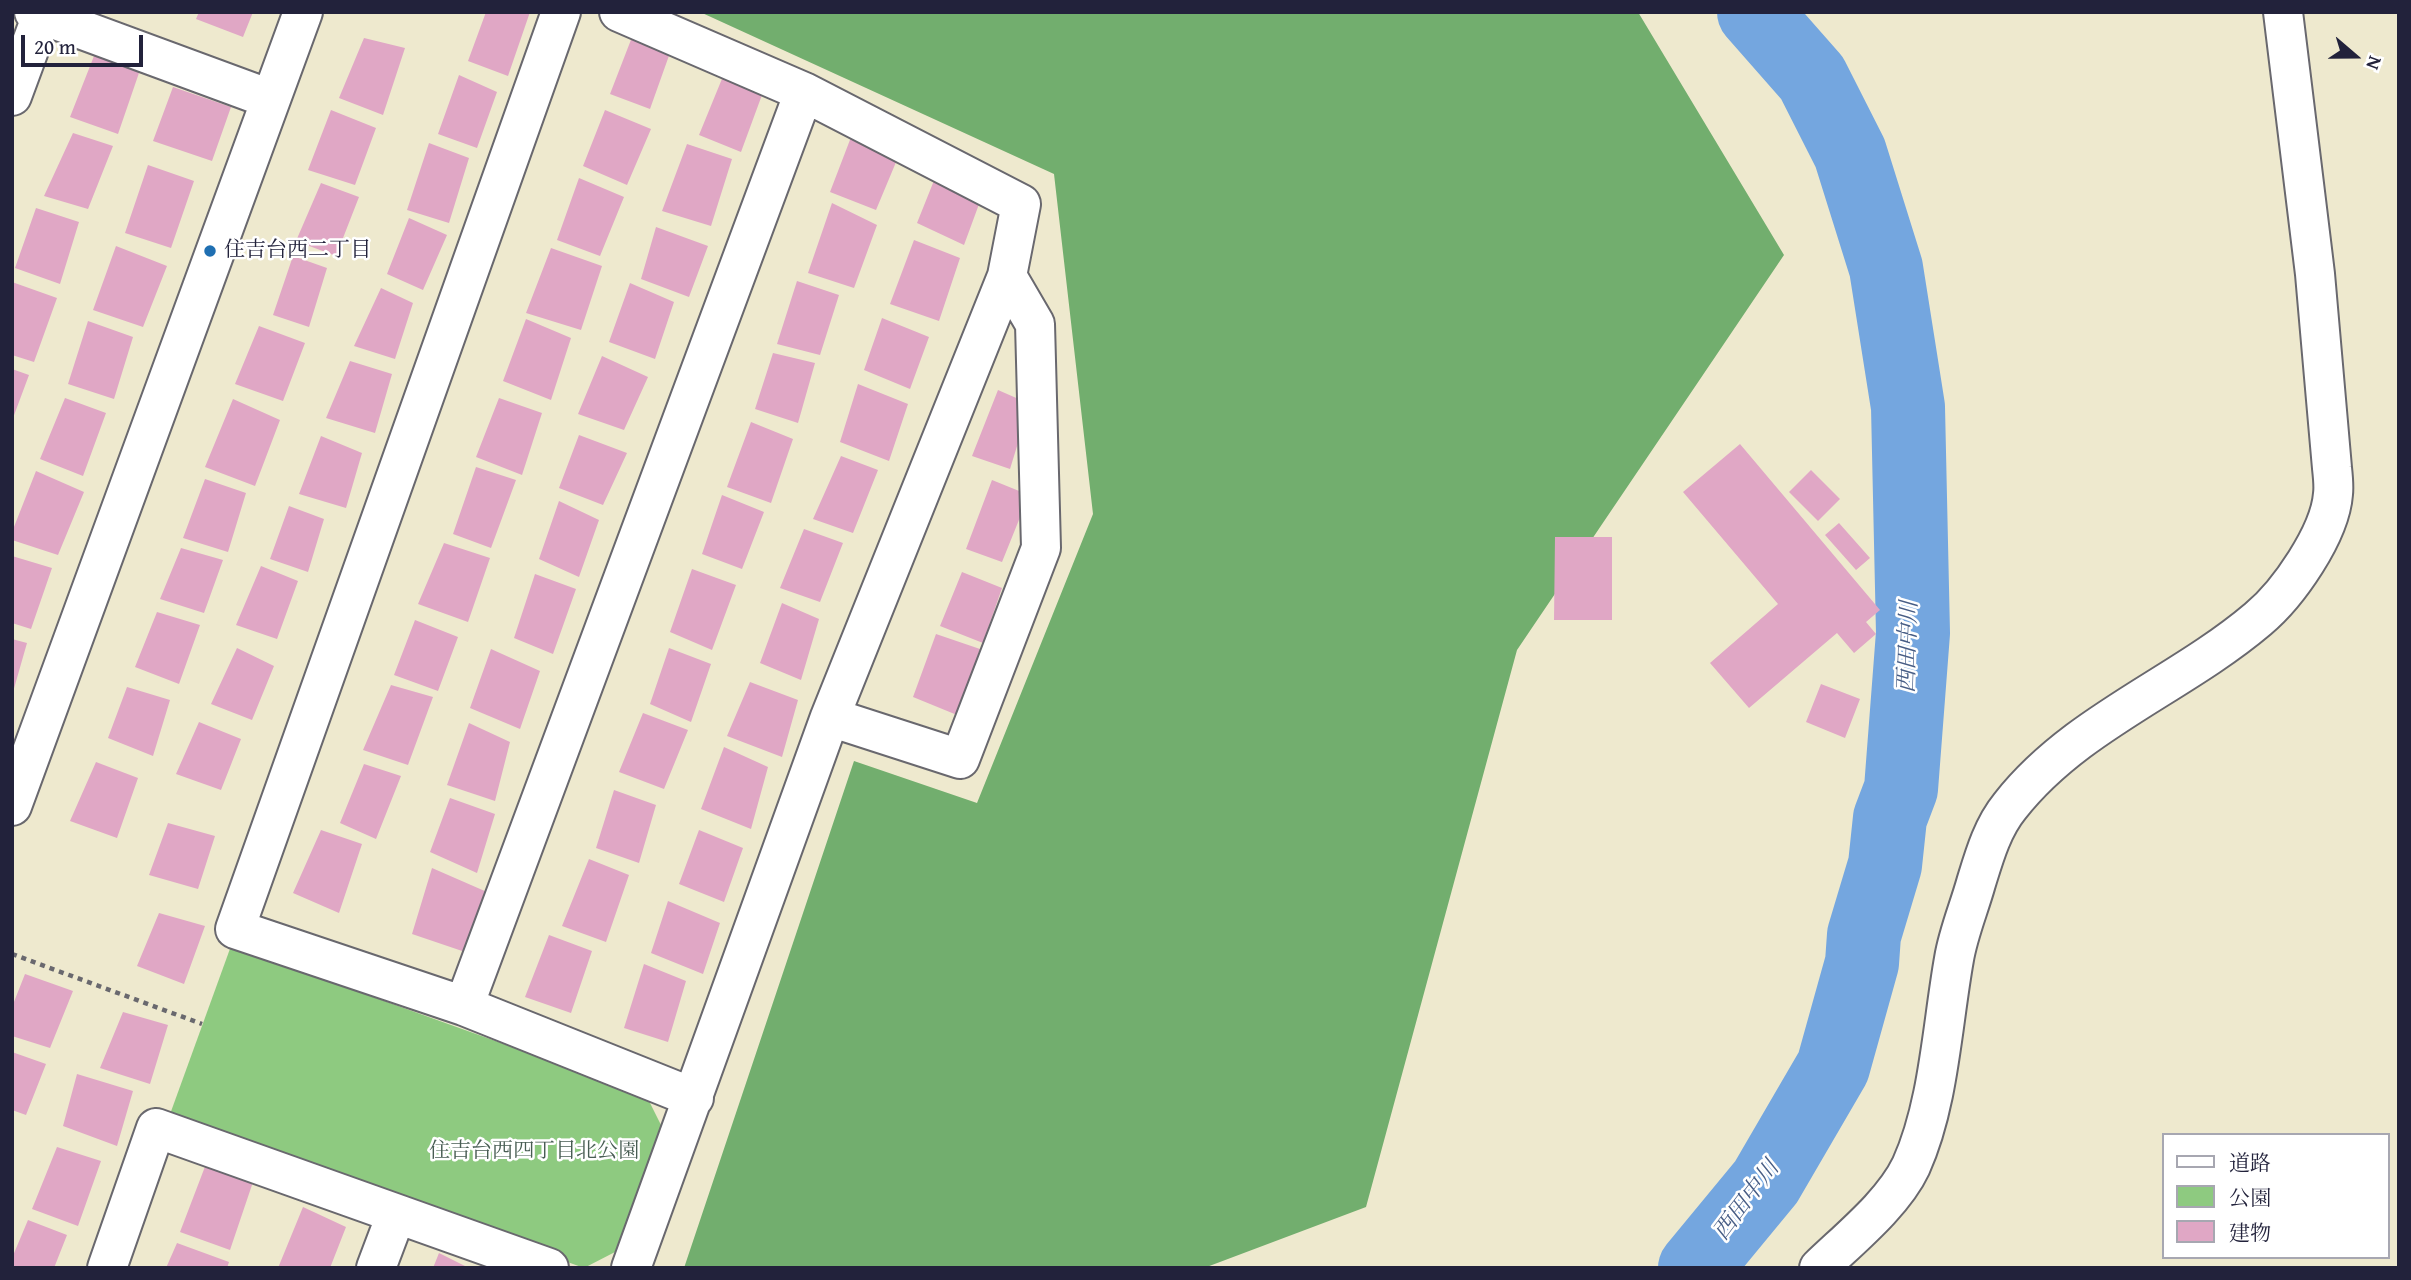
<!DOCTYPE html>
<meta charset="utf-8">
<style>
body{margin:0}
#map{position:relative;width:2411px;height:1280px;overflow:hidden;background:#eee9ce;font-family:"Gentium Book Plus","Noto Serif JP",serif}
canvas{display:block}
.frame{position:absolute;inset:0;border:14px solid #22223b;pointer-events:none}
.legend{position:absolute;left:2162px;top:1133px;width:228px;height:126px;box-sizing:border-box;background:#fff;border:2px solid #a7a7b1;margin:0;padding:9px 12px;list-style:none;font-size:21px;color:#22223b}
.legend li{display:flex;align-items:center;gap:14px;height:35px}
.legend b{width:35px;border:2px solid #a7a7b1}
.north{position:absolute;left:2320px;top:21px;width:70px;height:70px;-webkit-text-stroke:5px #fff;paint-order:stroke;rotate:110deg;font-size:19px;font-weight:700;line-height:28px;text-align:center;color:#22223b}
.north::after{content:'';display:block;margin:auto;width:24px;height:32px;background:#22223b;clip-path:polygon(50% 0,100% 100%,50% 72%,0 100%)}
.scale{position:absolute;left:21px;top:35px;width:122px;height:32px;box-sizing:border-box;border:4px solid #22223b;border-top:0;padding-left:9px;font-size:21px;line-height:24px;white-space:nowrap;color:#22223b;-webkit-text-stroke:5px #fff;paint-order:stroke}
</style>
<div id="map">
<canvas width="2411" height="1280"></canvas>
<div class="frame"></div>
<ul class="legend">
<li><b style="height:9px;background:#fff"></b>道路</li>
<li><b style="height:19px;background:#8eca80"></b>公園</li>
<li><b style="height:19px;background:#e0a7c5"></b>建物</li>
</ul>
<div class="north">N</div>
<div class="scale">20 m</div>
</div>
<script>
const ctx = document.querySelector('canvas').getContext('2d');
ctx.lineJoin = 'round';
function fillPath(path, color) {
  ctx.fillStyle = color;
  ctx.fill(path, 'evenodd');
}
function trace(path, color, width, dash) {
  ctx.strokeStyle = color;
  ctx.lineWidth = width;
  ctx.lineCap = dash ? 'butt' : 'round';
  ctx.setLineDash(dash || []);
  ctx.stroke(path);
}
function label(font, color, halo, rows, align = 'center') {
  ctx.font = font + ' "Gentium Book Plus","Noto Serif JP",serif';
  ctx.lineWidth = 5;
  ctx.setLineDash([]);
  ctx.textBaseline = 'middle';
  ctx.strokeStyle = halo;
  ctx.fillStyle = color;
  for (const [text, x, y, turn = 0] of rows) {
    ctx.save();
    ctx.translate(x, y);
    ctx.rotate((+turn || 0) * Math.PI / 180);
    ctx.textAlign = isNaN(turn) ? turn : align;
    if (halo) ctx.strokeText(text, 0, 0);
    ctx.fillText(text, 0, 0);
    ctx.restore();
  }
}
fillPath(new Path2D(`
 M231,946L646,1095L662,1127L615,1252L584,1268L169,1117Z`), '#8eca80');
fillPath(new Path2D(`
 M700,12H1638L1784,255L1517,650L1366,1207L1204,1268H684L854,761L977,803L1093,514L1054,174Z`), '#72ae6e');
trace(new Path2D(`
 M1695,1268L1766,1182L1833,1067L1862,963L1864,935L1885,865L1890,818L1901,789L1913,633L1908,407L1886,268L1850,153L1812,78L1754,12`), '#74a6df', 74);
fillPath(new Path2D(`
 M199,12H253L243,37L196,19Z
 M486,12H530L508,76L468,61Z
 M634,32L671,50L650,109L610,94Z
 M364,38L405,48L383,115L339,98Z
 M94,56L140,70L118,134L70,117Z
 M726,69L766,84L741,152L699,135Z
 M459,75L497,92L477,148L438,134Z
 M173,87L231,107L212,161L153,141Z
 M331,110L376,128L355,185L308,170Z
 M605,110L651,129L627,185L583,166Z
 M853,132L899,155L876,210L830,192Z
 M73,133L113,146L88,209L44,196Z
 M429,143L469,158L449,223L407,210Z
 M687,144L732,159L711,226L662,211Z
 M148,165L194,181L171,248L125,233Z
 M937,173L982,196L964,245L917,223Z
 M579,178L624,197L600,256L557,240Z
 M321,183L359,197L336,256L296,241Z
 M832,203L877,225L854,288L808,273Z
 M36,208L79,222L60,284L15,268Z
 M409,218L447,235L423,290L387,274Z
 M656,227L708,246L689,297L641,279Z
 M914,240L960,258L939,321L890,304Z
 M116,246L167,266L143,327L93,310Z
 M551,248L602,266L581,330L526,313Z
 M293,256L327,268L309,327L273,315Z
 M797,281L839,295L820,355L777,344Z
 M12,282L57,298L34,362L12,355Z
 M630,283L674,302L655,359L609,342Z
 M381,288L413,303L395,359L354,346Z
 M882,318L929,337L910,389L864,370Z
 M526,319L571,338L551,400L503,381Z
 M88,321L133,337L114,399L68,384Z
 M259,326L305,343L283,401L235,384Z
 M773,353L815,363L798,423L755,409Z
 M602,356L648,377L624,430L578,414Z
 M350,361L392,374L375,433L326,418Z
 M12,369L29,375L13,418H12Z
 M858,384L908,404L889,461L840,442Z
 M998,390L1030,404L1010,469L972,456Z
 M65,398L106,413L83,476L40,459Z
 M499,398L542,413L522,475L476,457Z
 M233,399L280,420L255,486L205,467Z
 M751,422L793,439L771,503L727,487Z
 M579,435L627,453L603,505L559,488Z
 M321,436L362,453L346,508L299,494Z
 M1740,444L1880,610L1866,622L1876,634L1854,653L1837,633L1749,708L1710,663L1778,604L1683,492Z
 M841,456L878,470L853,533L813,519Z
 M476,467L516,480L491,548L453,534Z
 M1811,470L1840,499L1818,521L1789,492Z
 M36,471L84,492L58,555L12,540V532Z
 M205,479L246,493L228,552L183,538Z
 M992,480L1029,495L1002,562L966,549Z
 M722,495L764,512L742,569L702,554Z
 M559,501L599,520L579,577L539,559Z
 M289,506L324,519L308,572L270,559Z
 M1839,523L1870,558L1856,570L1825,535Z
 M804,529L843,543L820,602L780,588Z
 M1555,537H1612V620H1554Z
 M444,543L490,558L468,622L418,604Z
 M181,548L223,560L204,613L160,599Z
 M12,556L52,568L31,629L12,623Z
 M261,566L298,581L277,639L236,625Z
 M692,569L736,585L712,650L670,632Z
 M962,572L1002,588L983,643L940,626Z
 M535,574L576,589L553,654L514,638Z
 M782,603L819,619L801,680L760,663Z
 M157,612L200,625L179,684L135,667Z
 M415,620L458,637L438,691L394,675Z
 M936,634L980,649L957,715L913,697Z
 M12,639L27,643L13,692H12Z
 M237,648L274,666L252,720L211,704Z
 M669,648L711,664L691,722L650,704Z
 M491,649L540,671L520,729L470,708Z
 M750,682L798,700L782,757L727,736Z
 M1821,684L1860,699L1845,738L1806,722Z
 M391,685L433,697L408,765L363,750Z
 M127,687L170,700L153,756L108,738Z
 M643,713L688,730L664,789L619,772Z
 M199,722L241,739L221,790L176,774Z
 M469,723L510,742L495,801L447,785Z
 M724,747L768,767L751,829L701,809Z
 M96,762L138,778L117,838L70,821Z
 M364,764L401,776L376,839L340,823Z
 M614,790L656,805L639,863L596,848Z
 M450,798L495,814L477,873L430,852Z
 M168,823L215,836L198,889L149,875Z
 M321,830L362,844L339,913L293,893Z
 M699,830L743,848L724,902L679,884Z
 M589,859L629,875L606,942L562,926Z
 M432,868L487,892L471,954L412,934Z
 M668,901L720,923L703,974L651,953Z
 M159,913L205,926L184,984L137,966Z
 M549,935L592,951L571,1013L525,997Z
 M644,964L686,981L668,1042L624,1028Z
 M25,974L73,991L50,1048L12,1036V1007Z
 M123,1012L168,1025L150,1084L100,1068Z
 M12,1052L46,1064L26,1115L12,1110Z
 M77,1074L133,1091L117,1146L63,1126Z
 M57,1147L101,1161L78,1226L32,1209Z
 M206,1164L254,1179L230,1250L180,1232Z
 M303,1207L346,1227L330,1268H278Z
 M28,1220L67,1235L54,1268H12V1258Z
 M177,1243L229,1262L227,1268H166Z
 M439,1253L469,1268H433Z`), '#e0a7c5');
const minor = new Path2D(`
 M34,12L270,99
 M561,12L235,929L464,1006L694,1098
 M619,12L804,92L1021,204L1007,276L830,717L631,1268
 M12,96L43,12
 M830,717L960,759L1041,548L1035,324L1007,276
 M12,806L303,12
 M464,1006L804,92
 M107,1268L156,1128L549,1268
 M376,1268L396,1215
 M1819,1268C1849,1239 1893,1204 1911,1166C1939,1104 1942,1026 1954,959C1958,934 1969,908 1976,883C1984,857 1992,828 2010,806C2075,723 2179,686 2258,619C2288,594 2330,534 2333,494C2334,486 2333,477 2332,468L2315,274L2283,12`);
trace(minor, '#69686e', 42);
trace(new Path2D(`
 M12,954L202,1024`), '#69686e', 4.5, [5, 5]);
trace(minor, '#fff', 38);
for (const [x, y, r, color] of [
 [210,251,7,"#1f6fb2"]
]) {
  const dot = new Path2D();
  dot.arc(x, y, r, 0, 2 * Math.PI);
  ctx.fillStyle = color;
  ctx.fill(dot);
  trace(dot, '#fff', 2.5);
}
label('21px', '#22223b', '#fff', [
 ["住吉台西二丁目",224,251]
], 'left');
label('21px', '#485d53', '#fff', [
 ["住吉台西四丁目北公園",534,1152]
]);
label('italic 23px', '#475d85', '#fff', [
 ["西田中川",1909,647,-88],
 ["西田中川",1747,1201,-53]
]);
</script>
